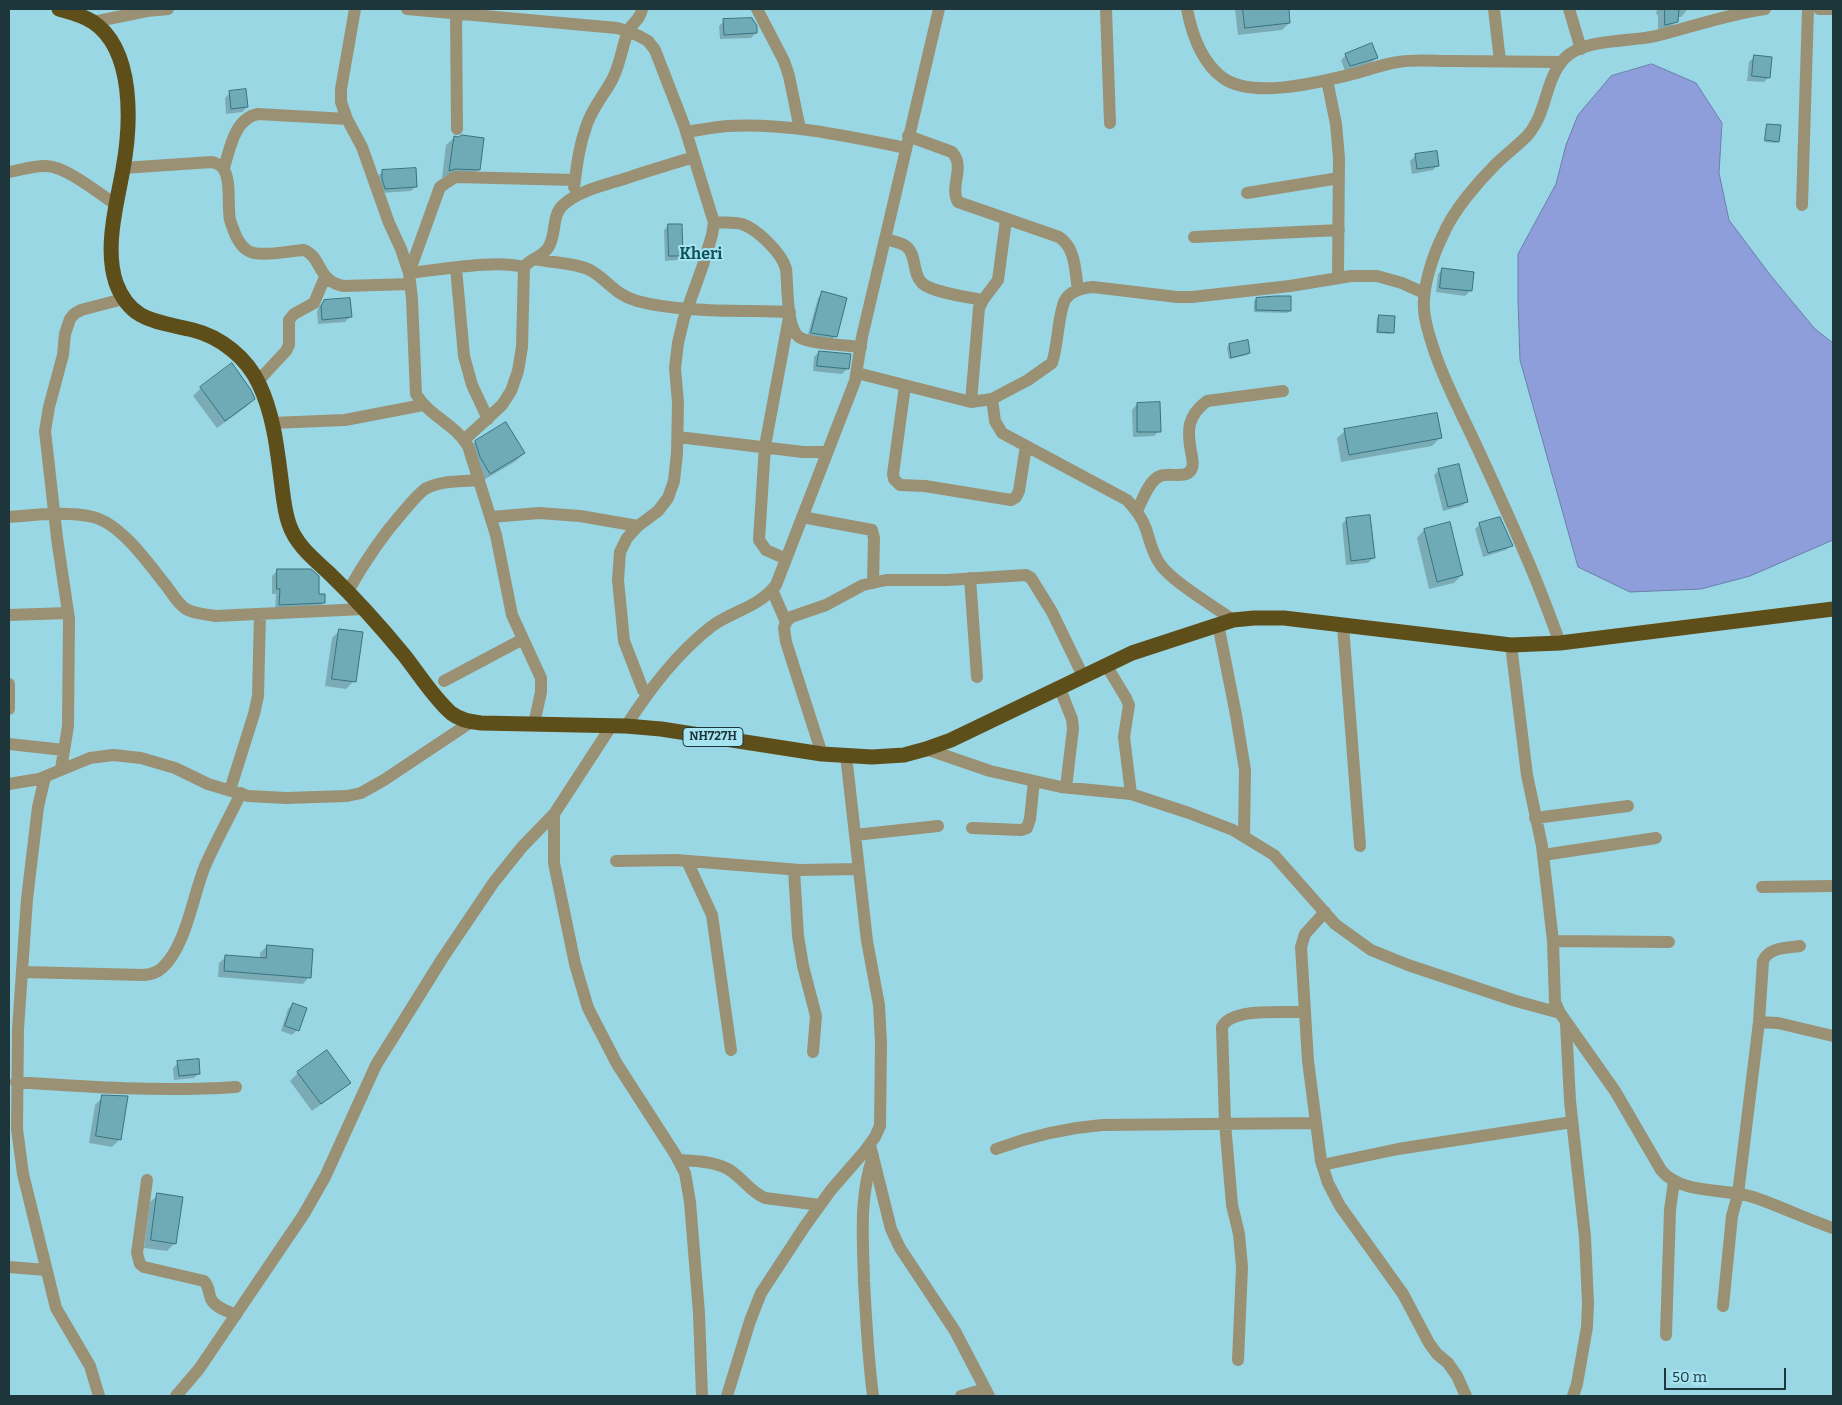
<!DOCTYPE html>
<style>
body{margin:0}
#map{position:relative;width:1842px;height:1405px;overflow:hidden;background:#9ad7e4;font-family:Bitter,serif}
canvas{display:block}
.frame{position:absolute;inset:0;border:10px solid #1d363b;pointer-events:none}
.scale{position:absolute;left:1664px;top:1368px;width:122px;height:22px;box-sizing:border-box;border:2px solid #1d363b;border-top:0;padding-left:6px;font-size:15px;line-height:18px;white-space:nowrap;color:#1d363b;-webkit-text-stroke:4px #a7e4f1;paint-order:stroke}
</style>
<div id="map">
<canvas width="1842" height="1405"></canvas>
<div class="frame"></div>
<div class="scale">50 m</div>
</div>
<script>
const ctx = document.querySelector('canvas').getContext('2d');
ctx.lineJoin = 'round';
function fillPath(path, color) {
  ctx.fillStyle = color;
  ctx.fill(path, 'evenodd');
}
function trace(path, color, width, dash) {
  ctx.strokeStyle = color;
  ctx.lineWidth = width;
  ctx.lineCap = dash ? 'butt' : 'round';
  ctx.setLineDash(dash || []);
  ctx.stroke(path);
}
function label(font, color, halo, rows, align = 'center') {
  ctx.font = font + ' Bitter,serif';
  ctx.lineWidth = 4;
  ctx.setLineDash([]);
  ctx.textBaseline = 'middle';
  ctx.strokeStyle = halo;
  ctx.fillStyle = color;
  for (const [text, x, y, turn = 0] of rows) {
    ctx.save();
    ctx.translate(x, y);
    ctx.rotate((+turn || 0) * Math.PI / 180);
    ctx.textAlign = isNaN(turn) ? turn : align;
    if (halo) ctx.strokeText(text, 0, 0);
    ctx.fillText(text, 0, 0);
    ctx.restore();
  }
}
const water = new Path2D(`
 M1652,64L1696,83L1722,123L1719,173L1729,220L1771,276L1815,329L1833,343V540L1750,576L1701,589L1630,592L1578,567L1520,360L1518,301V254L1556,184L1566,145L1578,115L1611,76Z`);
fillPath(water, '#8d9edb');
trace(water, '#6b7fab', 1);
fillPath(new Path2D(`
 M1235,9H1287L1289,23L1282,30L1238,35Z
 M1657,9H1688L1681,17H1677V21L1670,28L1658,32V15L1656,14Z
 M724,21L756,33L751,38L720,39L719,26Z
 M1346,55L1376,58L1371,63L1345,71L1341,60Z
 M1754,57L1769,77L1764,82L1747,81L1749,62Z
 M230,93L247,107L242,112L226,114L225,98Z
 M1768,125L1778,141L1776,143L1764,142L1766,127Z
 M454,138L479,169L471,177L446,176L442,178L446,145Z
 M1415,156L1438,165L1433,170L1412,174L1410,161Z
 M382,172L416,186L411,191L381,193L377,177Z
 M669,225L682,255L677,260L665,261L664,230Z
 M1443,269L1470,291L1465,296L1436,292L1438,274Z
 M823,293L835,336L830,341L807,338L818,298Z
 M1257,299L1290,311L1287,313L1254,312V301Z
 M325,301L350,317L345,322L318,324L317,312L319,306Z
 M1379,316L1393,332L1390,334L1376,333L1377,318Z
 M1247,341L1249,353L1247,355L1229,359L1227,347L1229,345Z
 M819,352L847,369L842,374L813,371L814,357Z
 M201,388L254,399L246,407L217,428L193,396Z
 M1137,404L1159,431L1154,436L1133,437L1132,410Z
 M1345,431L1440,438L1432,446L1341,462L1337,438Z
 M475,442L524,453L516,461L482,481L467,450Z
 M1439,470L1467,501L1462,506L1443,511L1434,475Z
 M1347,519L1373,558L1368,563L1346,565L1342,524Z
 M1480,524L1511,545L1506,550L1483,557L1475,529Z
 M1424,530L1462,575L1454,583L1429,589L1417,538Z
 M277,571L318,595L324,602L319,607L275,609L276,594H272V576Z
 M340,630L354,681L346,689L325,686L332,638Z
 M267,946L309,977L303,984L218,977L219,963L226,957L260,959V953Z
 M293,1004L297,1030L292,1035L281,1031L288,1009Z
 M178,1063L199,1073L194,1078L174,1080L173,1068Z
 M298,1073L349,1083L341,1090L312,1111L290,1081Z
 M103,1097L120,1139L112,1147L89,1143L95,1105Z
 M158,1195L175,1243L167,1251L144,1248L150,1202Z`), '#0003');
const building = new Path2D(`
 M1243,9H1289L1290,23L1245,28Z
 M1665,9H1679L1678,22L1665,25Z
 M752,18L757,26V33L724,35L723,19Z
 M1372,43L1378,58L1350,66L1345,54Z
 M1754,55L1772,57L1770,78L1752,76Z
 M246,89L248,107L231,109L229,91Z
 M1767,124L1781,125L1779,142L1765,140Z
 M462,135L484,138L480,170L455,169L449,171L454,136L458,137Z
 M1437,151L1439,166L1417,169L1415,154Z
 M416,168L417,187L385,189L382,179V170Z
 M668,224H682L683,256H669Z
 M1442,268L1474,272L1472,291L1440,288Z
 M822,291L847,298L837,337L811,333Z
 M1276,296H1291V311L1256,310V298Z
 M350,298L352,317L322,320L321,306L324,300Z
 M1379,315L1395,316L1394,333L1378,332Z
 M1248,340L1250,353L1231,358L1229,344Z
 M819,351L851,354L849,369L817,366Z
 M232,363L251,390L255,399L225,421L200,387Z
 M1160,402L1161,432H1137V403Z
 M1437,413L1442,438L1349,455L1344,429Z
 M506,422L525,453L490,474L480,457L475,441Z
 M1459,464L1468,502L1448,507L1438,469Z
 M1370,515L1375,558L1351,561L1346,518Z
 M1500,517L1513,546L1488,553L1479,523Z
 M1450,522L1463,575L1437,582L1424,529Z
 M277,569H311L319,576V594H325V603L279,605L280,589H277Z
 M339,629L363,632L356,682L332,679Z
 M267,945L313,949L311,978L224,971L225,955L266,958Z
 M293,1003L307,1008L299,1031L285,1026Z
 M327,1050L351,1083L321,1104L297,1072Z
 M199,1059L200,1074L179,1076L177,1061Z
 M102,1095L128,1096L121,1140L96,1136Z
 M157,1193L183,1197L176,1244L151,1240Z`);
fillPath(building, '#6fabb7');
trace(building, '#37737e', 1);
trace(new Path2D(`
 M355,9L341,89V102L347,119L362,147L389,223L401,249L409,273L412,299L416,394C429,416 455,424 468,446L496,535L512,615L541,678V692L534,724
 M407,9L617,28L627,31L639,36L648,41L655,50L684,125L711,213L714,222L712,235L703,265L684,318L678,343L675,368L678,403L677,453L674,481L668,498L658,511L638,526L627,538L620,552L618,580L624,641L643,690L647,694
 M757,9L784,61L789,76L800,129
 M1106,9L1110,123
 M1187,9C1192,35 1201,62 1223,78C1255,100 1323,81 1357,73C1370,69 1384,64 1398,62C1415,59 1433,61 1451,61C1488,61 1524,62 1561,62
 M1494,9L1500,61
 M1569,9L1581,49
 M1819,9H1833
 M456,13L457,129
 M93,22L147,11L168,9
 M1327,80L1336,124L1339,158L1338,277
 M686,132C700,130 714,127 728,126C788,123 847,136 906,148
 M908,136L952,152C966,167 949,186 958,202L1059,237C1076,248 1075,271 1078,290
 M123,168L212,162C216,163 219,164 222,167C232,178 227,206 230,220C232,226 234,232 237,238C241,245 245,251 254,253C269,256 288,251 304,250C322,257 317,281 343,286L410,284
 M224,168C230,148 235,118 258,114L347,119
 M9,172C21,170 35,165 47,166C67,167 98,193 115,204
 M574,187C577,164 579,146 587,124C594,105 605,94 613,78C620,64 622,48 627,34C630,23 640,22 642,9
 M1247,193L1339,178
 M1802,205L1808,9
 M714,222C722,223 733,222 742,224C757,229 782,253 786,269C788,285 786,327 799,337C808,344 847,345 861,347
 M1194,237L1339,230
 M885,239C891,241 902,242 907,247C917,256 912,273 922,283C933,293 968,297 983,300
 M534,259C551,263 573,262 590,270C608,280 615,295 637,301C682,313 743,310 790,312L765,446L759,540L766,550L784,558L787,557
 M524,267C495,259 440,270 409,273L440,187L455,177L575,180
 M456,268L464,356L472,385L488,419
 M857,373L971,402L992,399L1028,380L1052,363C1058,346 1058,314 1065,300C1071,290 1083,288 1093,287L1177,297H1192L1290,286L1351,276H1377L1402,283L1424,293
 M258,381L286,351L289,345V320L294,314L314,303L325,277
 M905,386L893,474L894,479L900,485L925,486L1011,500L1016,497L1019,491L1026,446
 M992,399L995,421L1002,433L1127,500C1135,509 1142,517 1146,529C1150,541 1152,553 1160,564C1171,581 1215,607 1233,620
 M971,402L979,308L983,300L998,280L1006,220
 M272,423L345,420L423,405
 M678,437L803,452H827
 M464,440L502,405L511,391L518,371L522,347L524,267C530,259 542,257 548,248C557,235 551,216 563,205C578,191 605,185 624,179C647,171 671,164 694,157
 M1137,511C1142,501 1149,480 1160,476C1169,472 1188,480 1192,468C1194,463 1192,457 1191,452C1187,430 1187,416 1207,401L1283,391
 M9,517C36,515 66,511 93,517C122,524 150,566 168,588C173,595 178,604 186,609C195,614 205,614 215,616L364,609
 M491,517L539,513L580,516L638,526
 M802,517L872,530L874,538L873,583
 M970,578L977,677
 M772,590L786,622
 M348,591C365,561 380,538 403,512C410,504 417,495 425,489C440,480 462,482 479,480
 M9,615L68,613
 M1218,624L1236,715L1245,770L1244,836
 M1343,626L1360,846
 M1560,643C1549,613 1538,583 1525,554C1510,518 1493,482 1477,447C1462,414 1444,382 1433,347C1429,335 1425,323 1424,310C1422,288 1433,255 1443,235C1453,211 1477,183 1495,165C1505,155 1517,146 1527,136C1548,112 1544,81 1564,59C1583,38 1630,42 1656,36C1692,27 1728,14 1765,9
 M1511,645L1527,775L1542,846L1553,941L1555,1002L1560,1013L1615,1091L1661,1170C1681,1195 1726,1188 1753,1197C1780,1206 1806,1219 1833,1228
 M1106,665L1126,698L1129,705L1124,737L1131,794
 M444,681L523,639
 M9,684V709
 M1060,689L1072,719L1073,729L1066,787
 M612,725L554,814V863L575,964L588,1008L617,1064L675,1154L685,1173L690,1202L699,1313L702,1396
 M626,726C650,689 677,653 712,626C734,610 758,608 776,585L855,381L862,337L939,9
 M9,744L64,750
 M926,749L990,771L1061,787L1131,794L1189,813L1233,830L1274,855L1335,924L1371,950L1408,965L1516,1001L1560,1013
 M822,754L786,642L784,628L786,622L791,617L826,605L863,585L886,580H947L1026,575L1031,578L1052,612L1083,676
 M61,769L68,726L69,619L57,538L45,431L49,407L63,355L65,334L70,319L74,314L81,310L123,299
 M45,777L38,807L27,899L18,1029L17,1129L23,1174L56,1308L90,1366L99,1396
 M9,784L39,779L90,758L113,755L141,758L175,768L208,784L248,796L286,798L347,796L361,793L384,780L471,722
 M230,790L254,714L258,696L260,614
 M1535,818L1628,806
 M972,828L1021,830L1027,828L1030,819L1034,781
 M855,835L938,826
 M1543,855L1656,838
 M616,861L676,860L800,870L859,869
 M687,861L712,915L731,1050
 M794,870L798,936L803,966L816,1016L813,1052
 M1762,887L1833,886
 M1325,912L1305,934L1301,947L1308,1061L1321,1161L1328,1183L1340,1206L1403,1294L1429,1343L1437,1354L1448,1363L1457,1376L1466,1396
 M1553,941L1669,942
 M22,972L144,975C151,974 157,973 162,968C186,947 193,895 205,866C216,841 229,818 241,793
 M1759,1022L1778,1023L1833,1036
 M1566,1024L1570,1101L1585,1237L1588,1303L1587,1327L1577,1384L1573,1396
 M16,1082C89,1087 162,1092 236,1087
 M870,1145L891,1229L900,1248L955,1331L989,1396
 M996,1149C1031,1136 1065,1128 1102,1125L1316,1123
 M873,1156C859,1198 863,1238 864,1281C866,1320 868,1358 873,1396
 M678,1160C694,1161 713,1161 728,1169C742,1177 750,1192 765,1198L820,1205
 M1322,1165L1398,1149L1572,1122
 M147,1180L137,1253L140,1264L144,1267L204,1281C209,1286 208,1290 210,1296C212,1307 228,1311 236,1315
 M9,1267L46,1270
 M1723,1306L1732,1216L1738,1194L1759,1022L1763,961C1769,947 1787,948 1800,946
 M1666,1335L1670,1210L1674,1181
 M1238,1360L1242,1267L1239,1234L1232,1205L1225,1123L1222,1027C1232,1007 1284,1013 1305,1012
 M176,1396L199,1369L304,1214L325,1177L376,1065L442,959L494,882L522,847L554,814
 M727,1396L750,1321L761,1293L805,1226L831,1190L864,1152L875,1137L880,1126L881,1043L879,1005L867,941L846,755
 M961,1396L985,1389`), '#9a9175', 12);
trace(new Path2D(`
 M59,9C70,12 83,15 93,22C135,50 131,125 123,169C117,203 104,248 116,283C131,323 158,321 193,330C221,337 247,358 259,384C273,413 277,447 281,479C283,494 284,510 289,524C296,545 314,559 329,573C356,599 381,627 404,655C419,674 433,697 451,713C460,720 470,722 481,723L626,726L661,729L822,754L872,757L904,755L926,749L951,740L1132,653L1233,620L1254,618H1284L1511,645L1560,643L1833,609`), '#5e4e19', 15);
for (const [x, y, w] of [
 [713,737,60]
]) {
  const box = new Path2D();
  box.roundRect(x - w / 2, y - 9.5, w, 19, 4);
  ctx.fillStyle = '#a7e4f1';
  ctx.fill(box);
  trace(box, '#1d363b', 1);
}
label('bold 12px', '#1d363b', null, [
 ["NH727H",713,737]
]);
label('bold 16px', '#0f515c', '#a7e4f1', [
 ["Kheri",701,255]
]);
</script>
